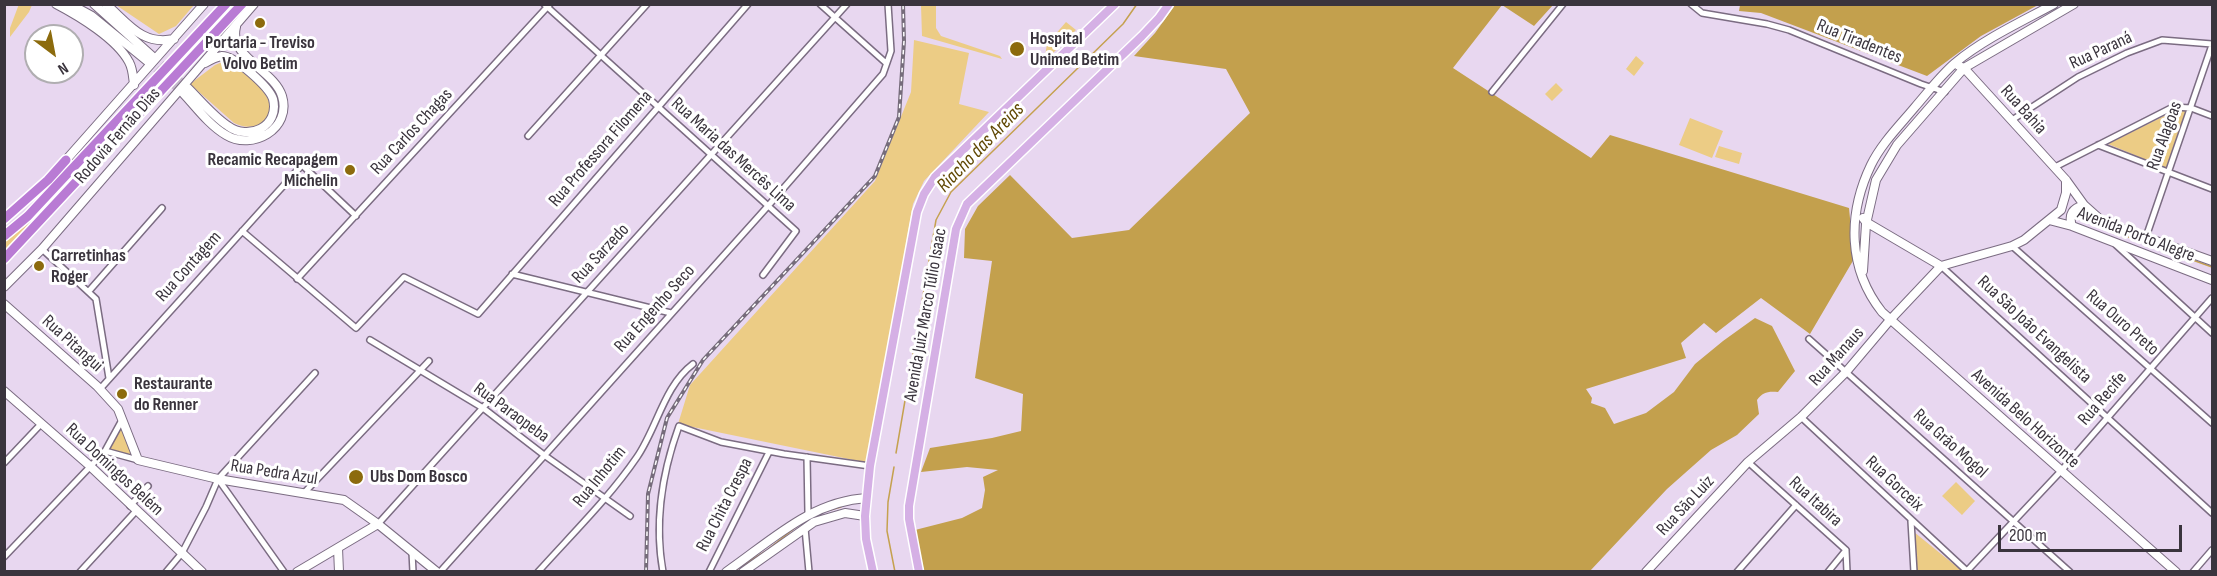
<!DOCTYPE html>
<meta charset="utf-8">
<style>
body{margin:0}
#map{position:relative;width:2217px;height:576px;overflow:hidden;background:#e8d7f0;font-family:"Sofia Sans Condensed",sans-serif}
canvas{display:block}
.frame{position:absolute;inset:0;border:6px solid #3a343d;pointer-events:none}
.north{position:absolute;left:24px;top:24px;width:60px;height:60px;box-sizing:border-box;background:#fff;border:2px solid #b0aeb1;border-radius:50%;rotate:148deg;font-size:16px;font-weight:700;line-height:24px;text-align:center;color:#3a343d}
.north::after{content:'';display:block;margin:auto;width:21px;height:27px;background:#8c6b0d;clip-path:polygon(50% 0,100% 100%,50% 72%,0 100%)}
.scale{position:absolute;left:1998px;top:525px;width:184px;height:27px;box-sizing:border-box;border:3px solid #3a343d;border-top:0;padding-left:8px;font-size:18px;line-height:21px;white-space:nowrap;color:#3a343d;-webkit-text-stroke:4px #fff;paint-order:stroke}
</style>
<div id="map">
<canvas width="2217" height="576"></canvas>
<div class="frame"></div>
<div class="north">N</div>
<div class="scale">200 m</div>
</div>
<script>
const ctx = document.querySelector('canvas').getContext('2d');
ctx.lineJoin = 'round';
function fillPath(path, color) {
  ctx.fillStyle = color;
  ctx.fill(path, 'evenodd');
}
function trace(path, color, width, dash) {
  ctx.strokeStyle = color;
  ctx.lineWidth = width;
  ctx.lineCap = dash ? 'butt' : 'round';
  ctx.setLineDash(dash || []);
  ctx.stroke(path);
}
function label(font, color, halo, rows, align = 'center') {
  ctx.font = font + ' "Sofia Sans Condensed",sans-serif';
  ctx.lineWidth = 6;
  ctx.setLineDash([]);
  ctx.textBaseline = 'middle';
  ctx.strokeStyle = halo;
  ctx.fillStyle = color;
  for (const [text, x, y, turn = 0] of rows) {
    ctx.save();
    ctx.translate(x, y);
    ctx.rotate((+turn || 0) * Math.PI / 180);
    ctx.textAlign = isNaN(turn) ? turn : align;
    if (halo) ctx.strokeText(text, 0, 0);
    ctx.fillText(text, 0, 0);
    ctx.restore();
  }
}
fillPath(new Path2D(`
 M19,4L32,5L29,12L10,37V28Z
 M116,5H194L176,26L159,34Z
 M921,5H936V28L941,36L1000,56L1002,59L922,36Z
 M1066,22L1076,30L1049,57L1045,56L1047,44Z
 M914,40L969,53L959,104L989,112L924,181L913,204L868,463L678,424L690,385L875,181L911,92Z
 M1636,56L1644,63L1634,76L1626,69Z
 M222,62C235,64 266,88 269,102C274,124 251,132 234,123L190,84L215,65Z
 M1556,83L1563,90L1552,101L1545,94Z
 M2176,110L2186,111L2166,168L2108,144Z
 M1690,118L1723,131L1712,158L1679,145Z
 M1719,146L1742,153L1739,164L1715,157Z
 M41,214L5,253V242Z
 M122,423L133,456L109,449Z
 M1956,482L1975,501L1962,515L1942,496Z
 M1914,532L1962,571H1917Z`), '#eccc85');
fillPath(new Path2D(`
 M1175,5H1553L1534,26L1502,5L1453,68L1591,158L1610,135L1849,208L1854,259L1810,334L1761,298L1716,333L1704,323L1681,343L1686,358L1586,389L1592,398L1591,403L1605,408L1614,424L1646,413L1674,392L1695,364L1723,341L1755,318L1772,326L1795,371L1778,392C1768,391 1763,392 1757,400L1759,414L1737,435L1711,450L1667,489L1590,571H924L915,530L962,518L982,508L985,490L983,477L998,470L967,467L921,472L930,448L992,438L1021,431L1023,394L975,378L992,261L964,258L965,229L978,206L1010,175L1072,238L1129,230L1250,113L1226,69L1134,56L1155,33Z
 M1740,5V4L2038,5L1981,36L1927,76L1761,13L1739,11Z`), '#c3a04d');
trace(new Path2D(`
 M2126,236L2212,267
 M896,453L936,220L951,192L1123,24L1137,4
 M894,467L888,502L887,531L895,572
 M826,511L841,507
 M734,571L766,551L796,527`), '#c5a14f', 1.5);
trace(new Path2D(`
 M152,56L188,88
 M147,61L183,93`), '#c5b6cc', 8, [8, 4]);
const street = new Path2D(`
 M544,4L796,231L763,275
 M820,4L886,63
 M1691,4L1702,13L1767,24L1789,30L1921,84L1945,92
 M1492,92L1563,4
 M2012,120L2078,77L2127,53L2162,40L2212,44
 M528,136L647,4
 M2098,145L2212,189
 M2055,167L2173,107L2191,108L2212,116
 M242,231L356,328L404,277L478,314L748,4
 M2146,237L2212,45
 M2116,245L2212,333
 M2012,246L2212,423
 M42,249L96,299L109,378
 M1941,266L2212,513
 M512,274L671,313
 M297,279L550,4
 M89,291L162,208
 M1809,339L2070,572
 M370,340L483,408L544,455L630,516
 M100,389L302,165L356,216
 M1801,417L1968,572
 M105,451L138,460
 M807,457L808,513
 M1748,462L1846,550L1847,572
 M4,463L41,424
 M218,479L284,572
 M304,493L429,361
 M130,506L148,486
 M1911,521L1914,572
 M378,524L847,4
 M805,528L809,572
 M412,552L413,572
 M4,557L105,451L122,420
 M80,572L136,511
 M166,572L182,553L206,507L218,479L315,373
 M440,572L768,206L883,74L891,51L888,4
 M538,572C572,534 609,498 637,457C657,428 664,386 693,364
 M663,572C654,522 662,473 679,426L721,442L784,454L870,466
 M709,572L769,452
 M1737,572L1796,505
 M1828,572L1846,550
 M1966,572L2061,471L2212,298
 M2193,572L2212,550`);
const secondary = new Path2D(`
 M56,4C79,16 117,39 129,62C133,69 133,77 134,85
 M70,4L92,16L147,61
 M94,4L152,56
 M106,4C128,23 142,46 174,39
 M2054,4C2021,22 1984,39 1955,63C1940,76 1928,92 1915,107C1900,125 1881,144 1871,165C1847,215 1848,269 1882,312L2176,572
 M1959,66L1964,68L2066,180L2084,205L2103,222L2212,261
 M188,88C201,101 213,116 228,126C248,141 280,127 273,99C269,87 235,56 222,56C215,57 210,60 205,63
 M183,93C196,107 209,125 226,135C252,151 292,129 282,96C274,70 228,57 236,27
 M66,160L204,4
 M1863,218L1866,222L1941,266L2012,246L2024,240L2061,210L2066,193V180
 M2049,220L2072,226L2212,280
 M2072,226C2068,214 2073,208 2084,205
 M1863,271L1866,224L1876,180L1897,145L1964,68L2074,4
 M4,287L42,249L254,4
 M4,304L97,386L118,409L138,460L218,479L344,500L378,524L437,572
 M4,391L90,466L202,572
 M338,548L339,572
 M297,572L378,524
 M726,572C771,541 811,501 867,498
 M743,572L814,522L845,513L865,516
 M1646,572L1748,462L1801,417L1846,372L1890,320L1941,266`);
const primary = new Path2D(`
 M873,572L866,539L865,516L870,466L917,212L924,194L935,177L1115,4
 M919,572L909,519V506L956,229L967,204L1142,36L1159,18L1169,4`);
const highway = new Path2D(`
 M4,219L48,180L66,160
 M4,236L28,216L226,4
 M4,259L242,4`);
trace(street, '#7b6c82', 8);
trace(secondary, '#7b6c82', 10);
trace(primary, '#fff', 11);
trace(highway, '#fff', 12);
trace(street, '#fff', 5);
trace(secondary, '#fff', 8);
trace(primary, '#d5b0e5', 8);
trace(highway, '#b97bd4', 9);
const rail = new Path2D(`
 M646,572L648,494L667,418L703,360L875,176L899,117L904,41L903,4`);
trace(rail, '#766c7b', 4);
trace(rail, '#fff', 1.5, [4.5]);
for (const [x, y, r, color] of [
 [260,23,6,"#8c6b0d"],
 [1017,49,8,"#8c6b0d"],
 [350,170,6,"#8c6b0d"],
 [39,266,6,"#8c6b0d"],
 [122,394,6,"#8c6b0d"],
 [356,477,8,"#8c6b0d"]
]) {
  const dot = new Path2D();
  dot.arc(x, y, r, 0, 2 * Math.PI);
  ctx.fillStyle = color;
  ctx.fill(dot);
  trace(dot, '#fff', 2);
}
label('bold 18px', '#3a343d', '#fff', [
 ["Hospital",1030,39],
 ["Unimed Betim",1030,60],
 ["Portaria - Treviso",260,43,"center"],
 ["Volvo Betim",260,64,"center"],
 ["Recamic Recapagem",338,160,"right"],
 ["Michelin",338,181,"right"],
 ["Carretinhas",51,256],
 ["Roger",51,277],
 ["Restaurante",134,384],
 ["do Renner",134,405],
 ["Ubs Dom Bosco",370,477]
], 'left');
label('18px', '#3a343d', '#fff', [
 ["Rua Tiradentes",1859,42,22],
 ["Rua Paraná",2101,51,-25],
 ["Rua Bahia",2023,110,48],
 ["Rua Carlos Chagas",412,132,-47],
 ["Rodovia Fernão Dias",118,136,-49],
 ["Rua Alagoas",2165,136,-70],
 ["Rua Professora Filomena",601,149,-49],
 ["Rua Maria das Mercês Lima",733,155,42],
 ["Avenida Porto Alegre",2136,235,21],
 ["Rua Sarzedo",601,254,-47],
 ["Rua Contagem",189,267,-48],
 ["Rua Engenho Seco",655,309,-48],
 ["Avenida Juiz Marco Túlio Isaac",926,315,-80],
 ["Rua Ouro Preto",2122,323,41],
 ["Rua São João Evangelista",2034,330,43],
 ["Rua Pitangui",72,344,42],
 ["Rua Manaus",1837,357,-48],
 ["Rua Recife",2103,399,-49],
 ["Rua Paraopeba",511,413,36],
 ["Avenida Belo Horizonte",2025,419,42],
 ["Rua Grão Mogol",1950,444,42],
 ["Rua Domingos Belém",114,470,43],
 ["Rua Pedra Azul",274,473,9],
 ["Rua Inhotim",600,477,-51],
 ["Rua Gorceix",1894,484,43],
 ["Rua Itabira",1815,502,42],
 ["Rua Chita Crespa",725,505,-63],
 ["Rua São Luiz",1686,506,-47]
]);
label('italic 20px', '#604803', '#fff', [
 ["Riacho das Areias",981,148,-46]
]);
</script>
